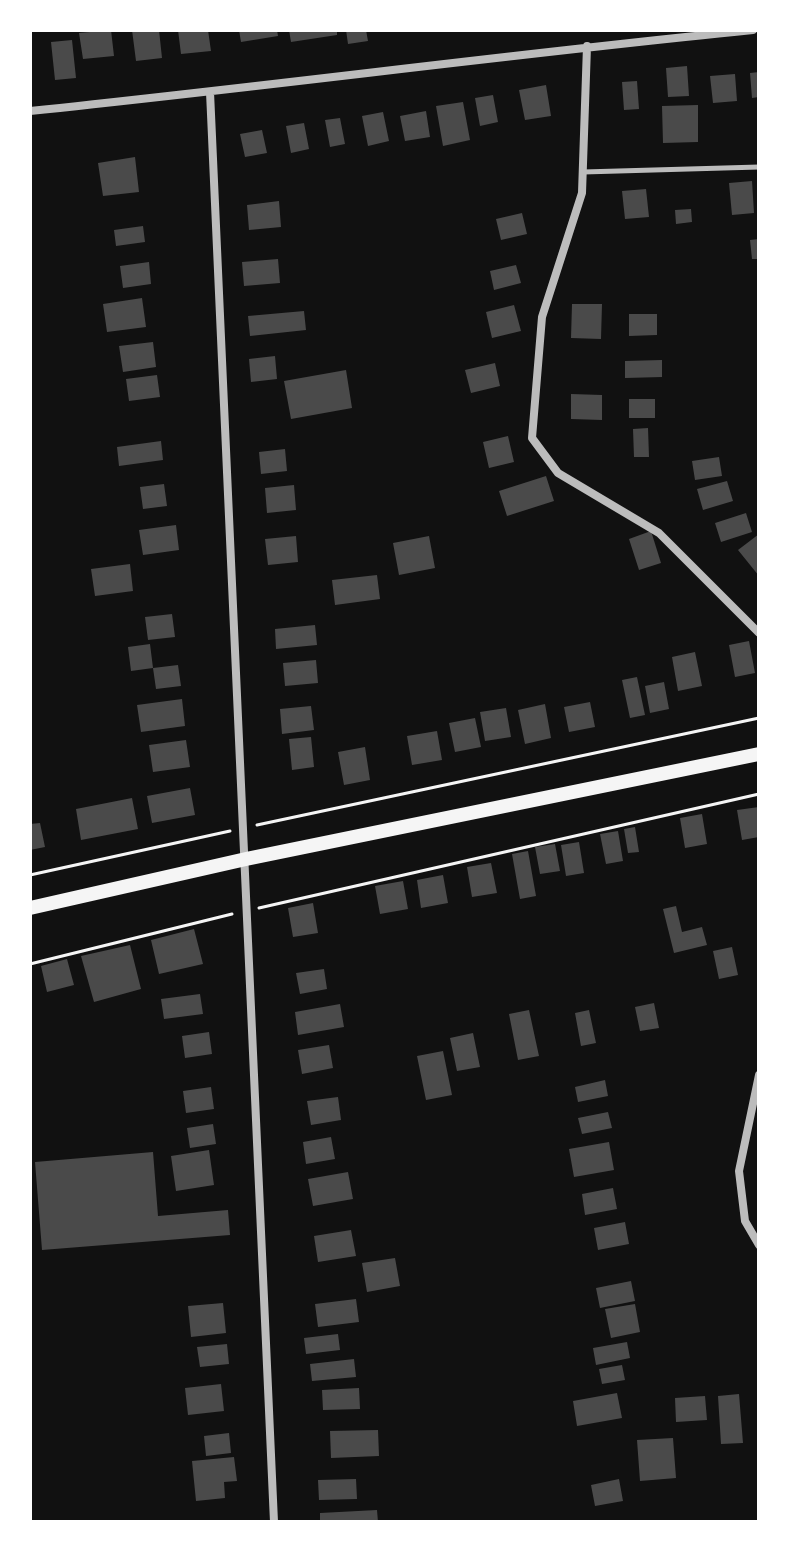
<!DOCTYPE html>
<style>
body{margin:0}
#map{position:relative;width:789px;height:1552px;overflow:hidden;background:#111;font-family:"Nunito Sans",sans-serif}
canvas{display:block}
.frame{position:absolute;inset:0;border:32px solid #fff;pointer-events:none}
</style>
<div id="map">
<canvas width="789" height="1552"></canvas>
<div class="frame"></div>
</div>
<script>
const ctx = document.querySelector('canvas').getContext('2d');
ctx.lineJoin = 'round';
function fillPath(path, color) {
  ctx.fillStyle = color;
  ctx.fill(path, 'evenodd');
}
function trace(path, color, width, dash) {
  ctx.strokeStyle = color;
  ctx.lineWidth = width;
  ctx.lineCap = dash ? 'butt' : 'round';
  ctx.setLineDash(dash || []);
  ctx.stroke(path);
}
fillPath(new Path2D(`
 M111,30L114,56L83,59L79,33Z
 M132,30H159L162,58L136,61Z
 M178,30H208L211,51L181,54Z
 M239,30H277L278,36L241,42Z
 M289,30H337V35L291,42Z
 M346,30H366L368,41L348,44Z
 M72,40L76,78L55,80L51,42Z
 M687,66L689,96L668,97L666,68Z
 M759,72V97L752,98L750,73Z
 M735,74L737,101L713,103L710,76Z
 M637,81L639,109L624,110L622,82Z
 M546,85L551,116L525,120L519,90Z
 M493,95L498,122L480,126L475,98Z
 M463,102L470,140L443,146L436,106Z
 M698,105V142L663,143L662,106Z
 M426,111L430,137L405,141L400,116Z
 M383,112L389,141L368,146L362,116Z
 M340,118L345,144L330,147L325,120Z
 M304,123L309,149L291,153L286,126Z
 M262,130L267,153L245,157L240,134Z
 M135,157L139,192L103,196L98,163Z
 M752,181L754,213L732,215L729,183Z
 M646,189L649,217L625,219L622,191Z
 M279,201L281,227L249,230L247,205Z
 M691,209L692,222L676,224L675,210Z
 M522,213L527,234L501,240L496,219Z
 M143,226L145,242L116,246L114,230Z
 M759,239V259H752L750,240Z
 M278,259L280,283L244,286L242,262Z
 M149,262L151,284L123,288L120,266Z
 M516,265L521,283L494,290L490,271Z
 M142,298L146,327L107,332L103,304Z
 M572,304H602L601,339L571,338Z
 M514,305L521,331L492,338L486,312Z
 M304,311L306,330L250,336L248,316Z
 M629,314H657V335L629,336Z
 M153,342L156,367L123,372L119,346Z
 M275,356L277,379L251,382L249,359Z
 M662,360V377L625,378V361Z
 M495,363L500,386L471,393L465,370Z
 M346,370L352,408L291,419L284,381Z
 M157,375L160,397L129,401L126,379Z
 M571,394L602,395V420L571,419Z
 M629,399H655V418H629Z
 M648,428L649,457H634L633,429Z
 M508,436L514,462L489,468L483,442Z
 M161,441L163,460L119,466L117,447Z
 M285,449L287,471L261,474L259,452Z
 M719,457L722,476L695,480L692,461Z
 M546,476L554,501L507,516L499,491Z
 M727,481L733,501L703,510L697,489Z
 M164,484L167,506L143,509L140,487Z
 M294,485L296,510L267,513L265,488Z
 M746,513L752,532L721,542L715,523Z
 M176,525L179,550L143,555L139,530Z
 M651,531L661,563L639,570L629,539Z
 M759,534V576L738,550Z
 M296,536L298,562L268,565L265,539Z
 M429,536L435,568L399,575L393,543Z
 M130,564L133,591L95,596L91,569Z
 M377,575L380,599L335,605L332,580Z
 M172,614L175,637L148,640L145,617Z
 M315,625L317,645L276,649L275,629Z
 M749,641L755,673L735,677L729,645Z
 M150,644L153,668L131,671L128,647Z
 M695,652L702,686L678,691L672,657Z
 M316,660L318,683L285,686L283,663Z
 M178,665L181,686L156,689L153,668Z
 M637,677L645,715L630,718L622,680Z
 M664,682L669,709L650,713L645,686Z
 M182,699L185,726L141,732L137,705Z
 M590,702L595,727L569,732L564,707Z
 M545,704L551,738L525,744L518,710Z
 M311,706L314,730L282,734L280,709Z
 M506,708L511,737L485,741L480,712Z
 M475,718L481,747L455,752L449,723Z
 M437,731L442,760L412,765L407,736Z
 M311,737L314,767L292,770L289,739Z
 M186,740L190,767L153,772L149,745Z
 M365,747L370,780L344,785L338,752Z
 M190,788L195,815L152,823L147,796Z
 M132,798L138,829L81,840L76,809Z
 M759,807V837L742,840L737,810Z
 M702,814L707,844L685,848L680,818Z
 M40,823L45,847L30,850V824Z
 M635,827L639,852L628,853L624,829Z
 M618,831L623,861L606,864L600,834Z
 M579,842L584,873L566,876L561,845Z
 M555,844L560,871L540,874L535,847Z
 M528,851L536,896L520,899L512,854Z
 M491,863L497,893L472,897L467,867Z
 M443,875L448,903L421,908L417,880Z
 M403,881L408,909L380,914L375,886Z
 M313,903L318,933L293,937L288,908Z
 M676,906L682,932L702,927L707,945L674,953L663,909Z
 M194,929L203,964L159,974L151,940Z
 M130,945L141,989L94,1002L81,956Z
 M732,947L738,975L719,979L713,951Z
 M67,959L74,985L47,992L41,966Z
 M324,969L327,989L300,994L296,973Z
 M200,994L203,1014L164,1019L161,999Z
 M654,1003L659,1028L640,1031L635,1007Z
 M340,1004L344,1027L298,1035L295,1012Z
 M529,1010L539,1056L518,1060L509,1014Z
 M589,1010L596,1043L581,1046L575,1013Z
 M209,1032L212,1054L185,1058L182,1036Z
 M473,1033L480,1067L457,1071L450,1038Z
 M329,1045L333,1068L302,1074L298,1050Z
 M443,1051L452,1095L426,1100L417,1056Z
 M605,1080L608,1096L578,1102L575,1087Z
 M211,1087L214,1109L186,1113L183,1091Z
 M338,1097L341,1120L311,1125L307,1101Z
 M608,1112L612,1128L582,1134L578,1118Z
 M213,1124L216,1144L190,1148L187,1128Z
 M331,1137L335,1159L306,1164L303,1142Z
 M609,1142L614,1170L574,1177L569,1149Z
 M209,1150L214,1185L176,1191L171,1156Z
 M153,1152L158,1216L228,1210L230,1235L42,1250L35,1162Z
 M348,1172L353,1199L313,1206L308,1179Z
 M613,1188L617,1209L585,1215L582,1194Z
 M625,1222L629,1244L598,1250L594,1228Z
 M351,1230L356,1256L318,1262L314,1236Z
 M395,1258L400,1286L367,1292L362,1263Z
 M631,1281L635,1301L600,1308L596,1288Z
 M356,1299L359,1322L318,1327L315,1304Z
 M223,1303L226,1333L191,1337L188,1306Z
 M635,1304L640,1332L611,1338L605,1309Z
 M338,1334L340,1350L306,1354L304,1338Z
 M627,1342L630,1358L596,1365L593,1348Z
 M227,1344L229,1364L200,1367L197,1347Z
 M354,1359L356,1377L312,1381L310,1364Z
 M622,1365L625,1380L602,1384L599,1369Z
 M221,1384L224,1411L188,1415L185,1388Z
 M359,1388L360,1409L323,1410L322,1390Z
 M617,1393L622,1418L577,1426L573,1401Z
 M739,1394L743,1443L721,1444L718,1396Z
 M705,1396L707,1420L676,1422L675,1398Z
 M378,1430L379,1456L331,1458L330,1431Z
 M229,1433L231,1453L206,1456L204,1436Z
 M673,1438L676,1478L640,1481L637,1440Z
 M234,1457L237,1481L224,1482L225,1498L196,1501L192,1461Z
 M356,1479L357,1499L319,1500L318,1480Z
 M619,1479L623,1501L595,1506L591,1485Z
 M377,1510L378,1522H320V1513Z`), '#4a4a4a');
trace(new Path2D(`
 M257,825L759,718
 M30,875L230,831
 M259,908L759,794
 M30,964L232,914`), '#f5f5f5', 3);
trace(new Path2D(`
 M583,172L759,167`), '#bcbcbc', 5);
trace(new Path2D(`
 M587,46L582,193L542,317L532,438L558,473L659,533L759,633
 M210,92L274,1522
 M30,111C271,86 512,54 753,30
 M759,1075L739,1171L745,1221L759,1245`), '#bcbcbc', 8);
trace(new Path2D(`
 M30,908L246,859L759,754`), '#f5f5f5', 14);
</script>
